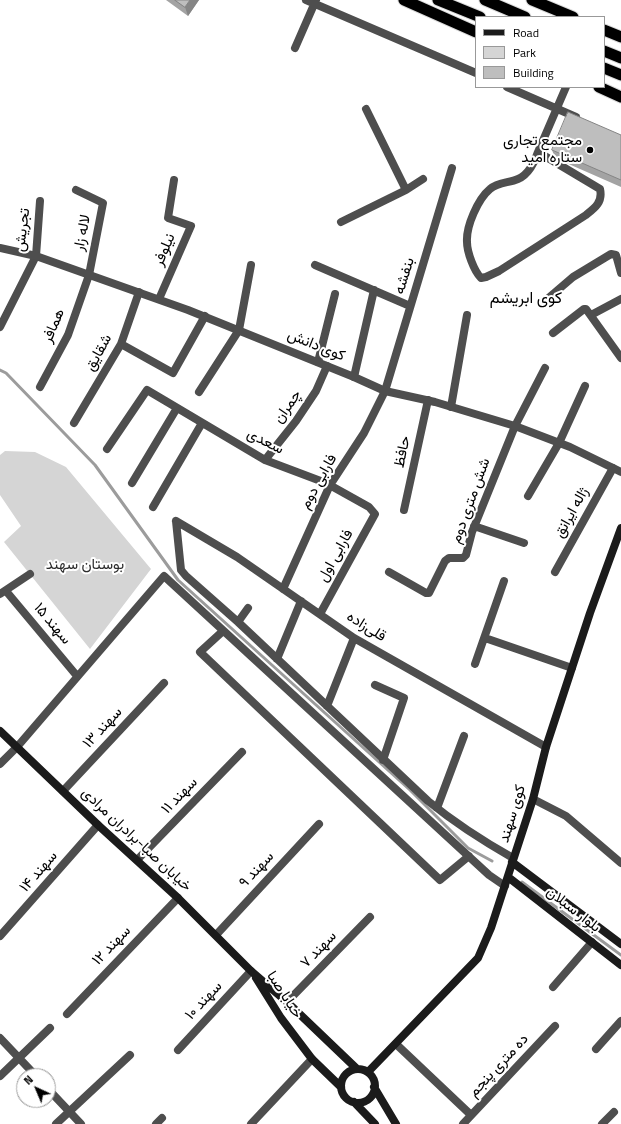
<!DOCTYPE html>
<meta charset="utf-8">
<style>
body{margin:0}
#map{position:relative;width:621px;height:1124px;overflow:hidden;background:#fff;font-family:"Titillium Web",sans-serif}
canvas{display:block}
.legend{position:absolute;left:475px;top:16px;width:130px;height:72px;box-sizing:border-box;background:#fff;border:1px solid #999;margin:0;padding:5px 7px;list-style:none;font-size:12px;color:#000}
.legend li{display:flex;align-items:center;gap:8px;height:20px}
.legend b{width:20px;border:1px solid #999}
.north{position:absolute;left:16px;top:1068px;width:40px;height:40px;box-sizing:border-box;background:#fff;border:1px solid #999;border-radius:50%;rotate:316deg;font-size:11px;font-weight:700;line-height:16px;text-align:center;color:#000}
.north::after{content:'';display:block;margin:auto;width:14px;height:18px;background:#000;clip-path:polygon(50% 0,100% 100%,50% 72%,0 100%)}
</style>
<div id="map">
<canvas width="621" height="1124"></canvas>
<ul class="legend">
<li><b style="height:5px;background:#1b1b1b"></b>Road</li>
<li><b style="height:11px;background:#d5d5d5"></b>Park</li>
<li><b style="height:11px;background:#bebebe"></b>Building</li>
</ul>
<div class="north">N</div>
</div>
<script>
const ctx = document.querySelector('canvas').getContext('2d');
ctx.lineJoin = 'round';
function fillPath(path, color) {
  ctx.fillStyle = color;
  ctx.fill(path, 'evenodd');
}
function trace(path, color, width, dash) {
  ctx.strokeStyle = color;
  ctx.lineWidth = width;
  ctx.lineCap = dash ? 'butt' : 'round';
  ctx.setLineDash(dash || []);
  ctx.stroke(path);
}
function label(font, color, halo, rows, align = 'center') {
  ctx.font = font + ' "Titillium Web",Vazirmatn,sans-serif';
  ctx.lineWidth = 4;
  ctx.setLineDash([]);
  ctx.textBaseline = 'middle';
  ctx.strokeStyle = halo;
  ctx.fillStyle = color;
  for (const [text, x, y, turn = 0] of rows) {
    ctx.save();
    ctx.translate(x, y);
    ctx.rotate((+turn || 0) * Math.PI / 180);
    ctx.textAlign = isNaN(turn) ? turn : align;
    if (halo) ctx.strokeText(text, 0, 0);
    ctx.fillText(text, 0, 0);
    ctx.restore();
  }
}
fillPath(new Path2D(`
 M5,451L35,452L66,467L151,569L90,649L4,542L21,526L0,495V455Z`), '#d5d5d5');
trace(new Path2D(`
 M0,370L6,373L95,465L178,580L410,790L468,848L492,861
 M522,882L621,955`), '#9c9c9c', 3);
const trunk = new Path2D(`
 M404,0L476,32
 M438,0L480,17
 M485,0L525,17
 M532,0L573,17
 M604,30L621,37
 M604,51L621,58
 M604,68L621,75
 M599,87L621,97`);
trace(trunk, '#dbdbdb', 13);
trace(new Path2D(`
 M306,0L476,73
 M295,48L316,0
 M507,87L576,117
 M366,109L406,190
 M538,152L600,189C603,202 595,208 586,215L499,271L486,277L481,278C474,271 467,252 467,242C466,226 478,199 490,189C498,182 509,183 518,179C528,175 535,162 538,152L566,87
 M341,222L406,190L423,179
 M315,265L410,306
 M159,299L191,226L168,218L174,180
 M545,301L573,277L611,254L616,255L621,273
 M591,315L621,299
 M0,327L36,256L40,201
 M553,333L584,309H586L621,358
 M121,344L173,373L205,316
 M318,362L335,294
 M354,377L374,290
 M40,387L68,335L89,275L103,203L76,190
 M199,392L239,330L251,265
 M451,407L467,315
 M74,423L121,344L139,292
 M107,449L147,390L265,460L326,483L369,507L375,514L320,614
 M265,460L296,421L316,391L327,366
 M132,483L177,408
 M528,496L559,443L585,386
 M153,507L202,423
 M404,510L428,400
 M176,521L181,570L186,576L238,622L428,801C455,823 483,841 513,858
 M176,521L237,557L354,638L546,747
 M474,526L524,543
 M389,572L426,593H429L445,561L449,558H463L466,555L472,532L515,426L545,368
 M555,572L613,468
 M283,589L330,485L364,433L385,391L452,168
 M6,591L77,676
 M0,594L30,574
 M238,622L248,608
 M223,631L200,652L440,880L469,856
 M485,638L572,668
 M277,659L301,601
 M475,664L504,581
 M375,685L404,698L383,760
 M327,706L354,638
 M17,747L164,576L489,875L505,886
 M63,791L164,683
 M533,799L566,816L621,863
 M437,808L464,736
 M137,860L242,752
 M216,935L319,824
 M0,936L98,825
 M553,987L592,942
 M287,1002L370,917
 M67,1014L178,898
 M0,1038L36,1076
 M396,1044L471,1115
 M596,1049L621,1021
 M178,1050L251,971
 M0,1076L50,1028
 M48,1089L81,1124
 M56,1124L130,1055
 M156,1124L162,1118
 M251,1124L312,1059
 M463,1124L555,1026
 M602,1124L614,1112`), '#4e4e4e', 8);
trace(new Path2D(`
 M0,248L36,256L188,310L354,377L385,391L435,402L515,426L570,447L621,472
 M0,764L17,747`), '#4e4e4e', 8);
trace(new Path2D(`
 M0,731L98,825L178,898L251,971L287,1002L357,1069
 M512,862L621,944
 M508,877L621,965
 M256,978L281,1018L312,1059L341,1087
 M341 1086a17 17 0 1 1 34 0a17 17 0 1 1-34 0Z
 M368,1072L478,958L491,928L533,799L546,747L590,613L621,528
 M374,1087L396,1124
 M354,1102L375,1124`), '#1b1b1b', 8);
trace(trunk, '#000', 11);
fillPath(new Path2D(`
 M166,0H199L188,16Z
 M621,135V187L555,158L552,150Z`), '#a3a3a3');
fillPath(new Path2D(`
 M190,0H199L188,16L185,7Z`), '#858585');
const building = new Path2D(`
 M175,0H190L185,7Z
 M568,112L621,135V180L552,150Z`);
fillPath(building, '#bebebe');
trace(building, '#858585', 1);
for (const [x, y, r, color] of [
 [590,150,4,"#000"]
]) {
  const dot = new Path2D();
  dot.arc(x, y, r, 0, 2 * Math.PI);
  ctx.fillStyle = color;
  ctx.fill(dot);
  trace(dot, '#fff', 1.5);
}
label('15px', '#000', '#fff', [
 ["مجتمع تجاری",582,141],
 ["ستاره امید",582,158]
], 'right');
label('15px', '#000', '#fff', [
 ["تجریش",23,230,-83],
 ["لاله زار",83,233,-79],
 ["نیلوفر",165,250,-67],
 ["بنفشه",405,276,-73],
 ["همافر",54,326,-67],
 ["کوی دانش",316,346,22],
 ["شقایق",99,353,-61],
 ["چمران",288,407,-55],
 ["سعدی",265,442,27],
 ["حافظ",403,452,-78],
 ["فارابی دوم",319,482,-61],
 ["شش متری دوم",471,501,-70],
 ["ژاله ایرانق",572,513,-61],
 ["فارابی اول",336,556,-61],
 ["سهند ۱۵",52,624,50],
 ["قلی‌زاده",366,627,32],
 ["سهند ۱۳",103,728,-47],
 ["سهند ۱۱",180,796,-46],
 ["کوی سهند",513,814,-73],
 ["خیابان صبا-برادران مرادی",136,840,43],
 ["سهند ۹",257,870,-47],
 ["سهند ۱۴",39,872,-49],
 ["بلوار سبلان",573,910,38],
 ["سهند ۱۲",112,946,-46],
 ["سهند ۷",319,950,-46],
 ["خیابا صبا",284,995,57],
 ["سهند ۱۰",204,1001,-47],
 ["ده متری پنجم",499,1066,-47]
]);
label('15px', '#2c2c2c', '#fff', [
 ["بوستان سهند",85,565]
]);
label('16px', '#000', '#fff', [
 ["کوی ابریشم",526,299]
]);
</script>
